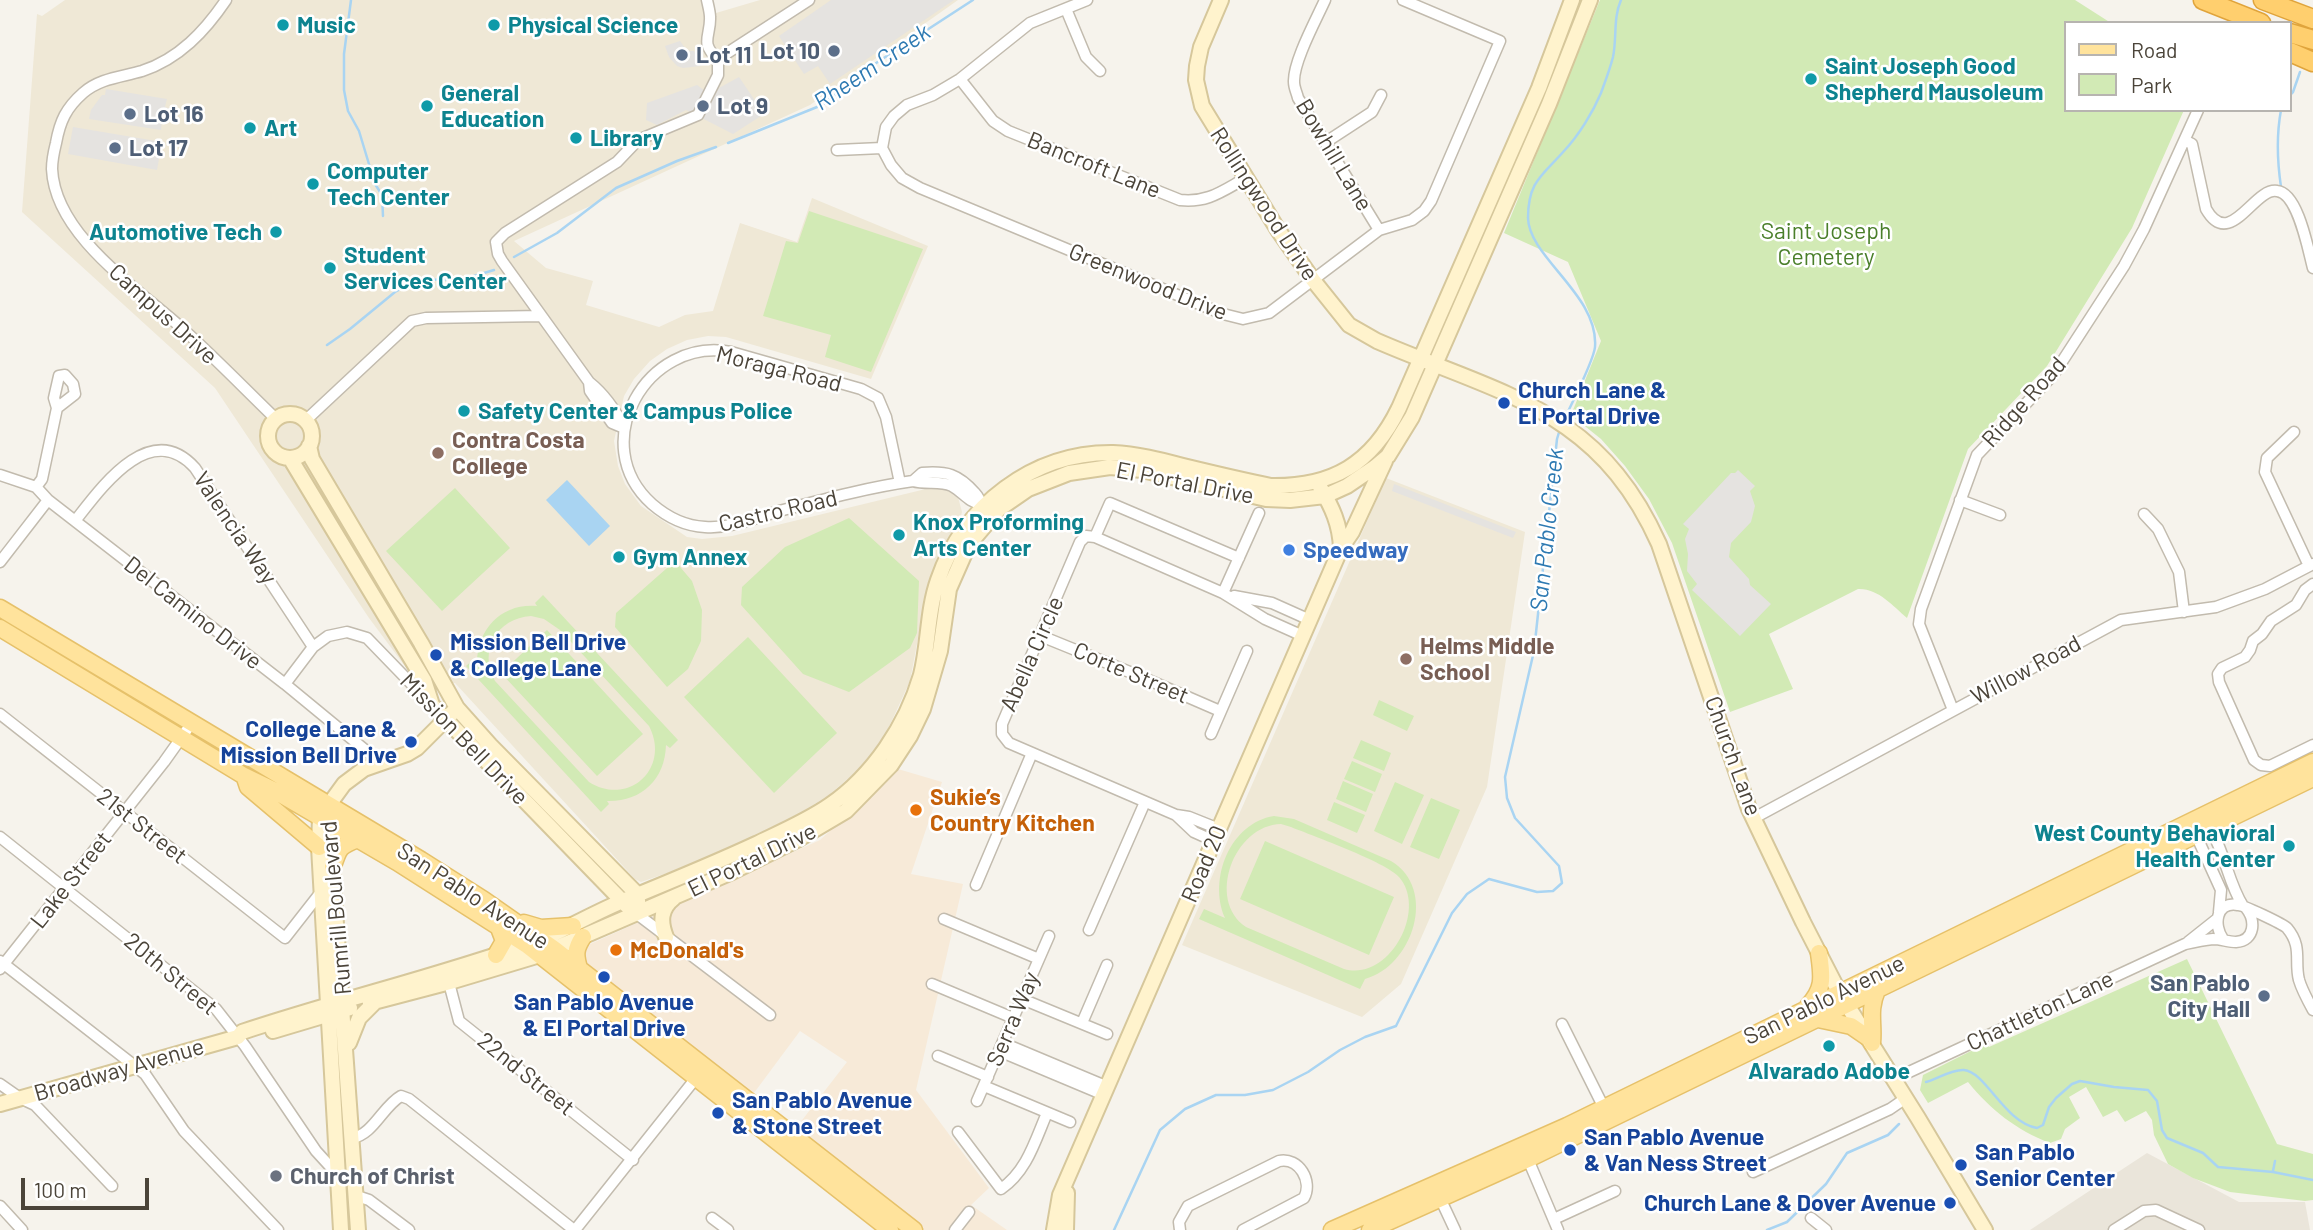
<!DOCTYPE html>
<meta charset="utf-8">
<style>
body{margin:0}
#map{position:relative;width:2313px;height:1230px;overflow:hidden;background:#f6f3ec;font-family:Barlow,sans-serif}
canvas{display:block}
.legend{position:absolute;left:2064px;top:21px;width:228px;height:91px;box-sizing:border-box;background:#fff;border:2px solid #b7b4b0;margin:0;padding:9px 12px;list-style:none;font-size:21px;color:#4b4439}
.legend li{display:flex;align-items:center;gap:14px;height:35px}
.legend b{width:35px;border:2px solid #b7b4b0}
.scale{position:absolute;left:21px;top:1178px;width:128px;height:32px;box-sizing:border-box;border:4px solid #4b4439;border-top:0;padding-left:9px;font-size:21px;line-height:24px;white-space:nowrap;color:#4b4439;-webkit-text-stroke:5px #fff;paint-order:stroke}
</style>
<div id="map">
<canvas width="2313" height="1230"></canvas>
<ul class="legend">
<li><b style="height:9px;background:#ffe39c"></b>Road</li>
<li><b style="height:19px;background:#d2eab5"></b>Park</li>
</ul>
<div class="scale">100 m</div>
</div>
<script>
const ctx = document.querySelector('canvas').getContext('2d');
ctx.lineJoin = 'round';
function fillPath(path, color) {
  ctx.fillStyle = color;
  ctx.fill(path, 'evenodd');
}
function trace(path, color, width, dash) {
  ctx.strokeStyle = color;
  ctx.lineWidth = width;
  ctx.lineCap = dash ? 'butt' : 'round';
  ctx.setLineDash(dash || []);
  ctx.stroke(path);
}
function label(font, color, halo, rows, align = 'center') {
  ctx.font = font + ' Barlow,sans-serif';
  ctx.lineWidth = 5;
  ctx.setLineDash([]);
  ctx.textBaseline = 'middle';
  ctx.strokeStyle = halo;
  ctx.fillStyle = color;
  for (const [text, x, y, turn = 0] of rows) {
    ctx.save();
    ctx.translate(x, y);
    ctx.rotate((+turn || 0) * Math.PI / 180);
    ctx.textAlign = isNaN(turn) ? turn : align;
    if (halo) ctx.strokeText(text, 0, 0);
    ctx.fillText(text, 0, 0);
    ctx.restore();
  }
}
fillPath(new Path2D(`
 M2147,1153L2239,1202H2305L2310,1230H2030Z`), '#eae5da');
fillPath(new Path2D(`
 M898,769L942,782L911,874L963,884L916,1090L989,1188L971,1205L1007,1230H924L796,1128L847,1062L800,1031L751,1097L584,961L586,946L820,840Z`), '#f7ead8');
fillPath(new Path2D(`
 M65,0H713L716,13L760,0H958L810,105L514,241L546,268L593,281L586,305L659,327L685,315L713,311L740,223L797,242L812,198L928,246L871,379L726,337L708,336L687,340L667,349L650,361L634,379L624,396L614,441L618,466L625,484L641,506L687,537L702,539L732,536L934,487H944L958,497L962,512L960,520L942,551L928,585L910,681L888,729L878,746L858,770L829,795L797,815L705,860L641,882L635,879L455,683L419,685L369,618L215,388L22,212L37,14L42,16Z
 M1386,478L1525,532L1487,787L1401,984L1362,1017L1182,945Z`), '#efe8d6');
fillPath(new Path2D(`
 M1600,0H2075L2111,23H2066V110H2184L2132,228L2047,366L1968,449L1907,618C1893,606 1878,588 1858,589L1769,634L1793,689L1730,712L1672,543L1649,499L1625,466L1601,439L1571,415L1601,341L1568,262L1504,233Z
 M809,211L923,249L871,372L825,357L831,335L763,316L786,241L798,243Z
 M455,488L510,548L442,611L386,551Z
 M849,518L919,581L917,633L910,648L849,692L803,674L741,605L742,587L785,547Z
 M675,561L692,581L702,610L701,641L688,669L667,687L615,627L616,613Z
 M543,595L678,740L670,748L666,745C665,780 641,802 607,801L609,804L601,812L466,666L474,659L477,662C478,627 503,603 537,606L535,603ZM531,616L544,619L560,630L649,726C671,768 629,807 589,782L495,681C478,651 497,618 531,616Z
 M547,630L643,734L597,776L501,673Z
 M748,637L837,733L774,793L684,697Z
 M1379,700L1414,716L1407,731L1373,715Z
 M1361,740L1391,753L1384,771L1353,758Z
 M1352,761L1382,774L1375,792L1344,779Z
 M1343,781L1373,794L1366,812L1336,799Z
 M1395,782L1424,795L1402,844L1374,831Z
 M1431,798L1460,810L1439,859L1410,847Z
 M1334,802L1365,815L1357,833L1327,820Z
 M1274,816L1294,819L1391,861C1438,889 1413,966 1365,979L1360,989L1199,919L1204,909L1225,918C1208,879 1230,823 1274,816ZM1281,824L1291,827C1313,836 1386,862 1399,877C1428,910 1389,982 1344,969L1246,927C1206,900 1234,825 1281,824Z
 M1265,841L1394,897L1369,955L1240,899Z
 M2187,959L2277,1144L2313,1154V1200L2305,1201L2230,1192L2193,1178L2168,1164L2154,1135L2152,1120L2146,1111L2125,1122L2117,1110L2103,1117L2086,1087L2069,1097L2080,1118L2065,1129L2061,1139L2050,1143C2016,1130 1991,1110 1968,1082L1928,1103L1920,1090L1923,1075L1987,1043L1989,1047Z`), '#d2eab5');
fillPath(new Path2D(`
 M831,0H954L830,84L818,66L804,74L779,36Z
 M680,41L687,51H694L701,66L683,68L677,66L669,57L665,46Z
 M739,77L764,114L733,134L686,110L657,125L646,120L647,103L697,85L713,97L719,88Z
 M106,89L167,99L165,107L171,109L169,121L162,120L161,130L89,119L91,110L102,95H105Z
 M73,127L162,142L157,170L68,154Z
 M1738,470L1755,486L1750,491L1755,506L1751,522L1731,543L1729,557L1749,579L1750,585L1771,604L1740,636L1692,590L1697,584L1687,571L1688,554L1685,539L1689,529L1683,524L1731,473H1735Z
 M1394,484L1516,532L1513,538L1392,491Z`), '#e5e3e0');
fillPath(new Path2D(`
 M567,480L610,526L589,546L546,500Z`), '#a9d4f2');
trace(new Path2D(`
 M351,0L344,54V90L348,111L359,131L375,184L382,195L383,216
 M2290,95L2293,92L2300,72
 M728,143L822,105L870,67L973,0
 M2281,187C2277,160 2276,137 2281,110
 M514,257L557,233L616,188L677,161L716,147
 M327,345L350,329L395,292L411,283L421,280L464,279L494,270
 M1564,420C1571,405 1594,360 1595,347C1599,295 1529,258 1528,218C1528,181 1543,175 1564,151C1579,135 1593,112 1601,93C1605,82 1610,69 1613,57C1617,38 1613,18 1621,0
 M1926,1082C1937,1079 1952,1069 1964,1070C1986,1072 2004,1122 2037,1128L2043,1125L2049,1107L2056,1098L2072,1084L2080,1081L2114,1087L2148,1090L2157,1101L2162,1130L2167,1138L2203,1153L2218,1167L2273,1172L2313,1180
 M2273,1171L2275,1161
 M1114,1230L1160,1130L1185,1109L1216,1095H1245L1273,1090L1308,1072L1340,1050L1365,1037L1396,1026L1452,913L1467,894L1489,879L1537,892L1553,891L1562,883L1559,866L1515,818L1507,798L1505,777L1534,651L1557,439L1560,429
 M1767,1230L1787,1222L1826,1184L1847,1153L1888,1135L1899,1124`), '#a9d4f2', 2.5);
const street = new Path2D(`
 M226,0C205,31 179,59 142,71C122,77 100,78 83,93C66,108 60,121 56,143C54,151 52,161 52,169C55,236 139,289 184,330C216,359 245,389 276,419
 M707,0C708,5 710,12 710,17C711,36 699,43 718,59
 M1087,0L1030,23L960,79L933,95L907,105L894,116L886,127L882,148L891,165L902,178L920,188L1223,314L1243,319L1269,313L1379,230L1412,220L1424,211L1431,201L1500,41L1403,0
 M1325,0C1316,20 1293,62 1294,82C1294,88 1297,93 1298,98L1379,230
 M1066,9L1086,57L1100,71
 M718,59L809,0
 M960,79L993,121L1008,131L1180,200C1208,203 1222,191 1246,178
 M2186,141L2192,144L2206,209C2230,251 2254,187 2277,191C2298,193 2308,249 2313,268
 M1326,142L1372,112L1381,95
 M837,150L882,148
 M589,382L590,391L612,423L624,428
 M305,421L412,321L426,318L541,316
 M624,428C616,411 604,394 589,382L502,261L498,254L496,242L505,233L617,162L638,140L698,115L718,75V59
 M2294,432L2267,458L2265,472L2309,566
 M0,475L36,487L48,500L285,684L381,763
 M913,481L922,473C947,471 958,474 975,493C980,498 980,503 985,508
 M900,483L886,417L878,398L861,389L731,352C647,336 585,444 652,504C667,517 685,526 705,527C732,529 757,517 783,510C825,499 870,487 913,481C926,485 940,480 952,486C963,492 968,502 981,504
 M36,487L42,479L57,408L54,398L59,376L65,375L73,384L75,394L57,408
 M1960,500L2000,515
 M2144,514L2158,529L2179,572L2184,612
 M75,521C101,488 150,418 195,468L313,647
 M1095,537L1110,503L1239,558
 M0,562L48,500
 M2313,584L2305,590L2296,605L2271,621L2262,634L2253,641L2250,650L2245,657L2222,668L2218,674L2219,682L2254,760L2261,765L2270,766L2313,745
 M1223,593L1259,513
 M1234,596L1272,603L1310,620
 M1041,636L1137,675L1220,711
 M285,684L313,647L328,636L347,632L367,638L429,702
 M1953,710L1919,624L1921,609L1977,455L2054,374L2124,266L2144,229L2198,110
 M0,714L285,938L321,892
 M1211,734L1247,651
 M1176,815L1194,832L1214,841
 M1754,818L2121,620L2216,607L2265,589L2313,564
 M2207,825C2225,849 2227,881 2243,906
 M1219,829L1189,817L1176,815L1009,743L1002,734V724L1080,542L1086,536L1095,537L1223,593L1265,619L1303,636
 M2197,831L2196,835L2221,890L2219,912
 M0,837L216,1009L245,1046L316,1151L337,1174
 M976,885L1032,753
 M637,914L770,1015
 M944,919L1039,959
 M1089,930L1145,802
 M2223,939C2213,925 2216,901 2238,905C2243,905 2283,924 2287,928C2303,947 2294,961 2299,980C2302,990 2308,1001 2313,1010
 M2188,942L2217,919
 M0,961L145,1074L184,1131L278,1230
 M0,969L164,762L191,724
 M448,979L459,1021L633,1160
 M932,984L1013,1018
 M1022,999L1107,1034
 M1082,1023L1107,965
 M1562,1024L1606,1112
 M1003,1043L1108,1087
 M999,1051L1104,1095
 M938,1056L988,1077
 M1894,1079L2185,944C2194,942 2204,940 2213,939C2221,939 2228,942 2236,942C2255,941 2256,920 2246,908
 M0,1084L20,1098L35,1105L112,1186
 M984,1086L1070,1122
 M977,1101L1049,936
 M958,1132L1001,1189C1027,1171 1035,1141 1047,1113
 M352,1138C373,1135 383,1106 401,1096L409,1099L574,1230
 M1527,1157L1558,1230
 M1753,1172L1890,1109L1906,1098
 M357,1196L369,1200L409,1230
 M1440,1198L1455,1230
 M0,1206L22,1230
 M712,1218L728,1230
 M1811,1218L1826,1230
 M1554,1219L1615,1191
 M575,1230L696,1078
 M955,1230L969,1212
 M1180,1230L1179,1222L1188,1206L1279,1161C1299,1157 1313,1181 1304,1198L1243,1230
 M2114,1230L2144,1211L2156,1210L2199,1230`);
const secondary = new Path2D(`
 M1221,0L1201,47L1197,66L1196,80L1202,106L1278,230L1313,280L1349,325L1377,341C1502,395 1598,408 1659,544L1749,809L1803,922L1839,992L1918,1118L1985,1230
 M268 436a22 22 0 1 1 44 0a22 22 0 1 1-44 0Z
 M309,446L312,459L421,643L457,708L490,745L638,895V902
 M290,458L424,680L432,705L627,906
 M1320,487C1332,507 1340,524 1341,548
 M328,813L358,1230
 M666,937C660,922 660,909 674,898
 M370,1003L450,982L540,955L732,872L797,840L846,811L891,765L910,736L923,709L940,651L949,589L964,555L971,542L999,509L1028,489L1069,473L1110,467L1142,470L1266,499L1290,500L1325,496L1347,486L1375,467L1388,456L1412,417L1549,104L1590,0
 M273,1031L350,1008
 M349,1043L359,1018L376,1001
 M0,1104L238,1037L242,1032C338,1000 436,977 532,943C564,931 593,913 625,900C669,882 713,864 756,844C781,832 807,821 830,805C873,775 906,726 921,675C929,644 927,611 938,580C963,506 1033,452 1113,453C1137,454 1160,460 1183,466C1212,473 1241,480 1271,486C1332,487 1372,464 1399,408L1539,88L1572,0
 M341,1230L319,847L320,817L344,784L364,769L407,754L417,748L457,708
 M1054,1230L1060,1195L1341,548L1352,532L1385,461
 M1066,1230L1067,1193`);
const primary = new Path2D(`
 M0,608L421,860L484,900L554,949L914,1230
 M0,628L244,776L277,792L397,862L527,945L890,1230
 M245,778L248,787L319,847
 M333,866C339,847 340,846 358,839
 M524,923L541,928L573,926
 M496,955L504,941L499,928
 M579,968C575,955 575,949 583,937
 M1808,1006C1825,988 1822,976 1819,953
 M1818,1019L1851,1026L1867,1037
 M1872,1043C1874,1023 1868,1011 1877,990
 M1332,1230L1567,1126L2313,762
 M1370,1230L1528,1159L2313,778`);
const highway = new Path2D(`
 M2203,0L2261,23
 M2263,0L2313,19
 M2290,33L2313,40
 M2290,52L2313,62`);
trace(street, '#c2bbae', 13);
trace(secondary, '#d6c79b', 18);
trace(primary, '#e6c16a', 19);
trace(highway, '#e0a43c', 21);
trace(street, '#fff', 10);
trace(secondary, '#fff3cd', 14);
trace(primary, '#ffe39c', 16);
trace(highway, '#ffcf6e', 18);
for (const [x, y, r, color] of [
 [283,25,7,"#0f9aa8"],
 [494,25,7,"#0f9aa8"],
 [834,51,7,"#5c6f8a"],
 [682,55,7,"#5c6f8a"],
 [1811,79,7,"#0f9aa8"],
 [427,106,7,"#0f9aa8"],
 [703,106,7,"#5c6f8a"],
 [130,114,7,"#5c6f8a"],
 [250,128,7,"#0f9aa8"],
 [576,138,7,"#0f9aa8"],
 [115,148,7,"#5c6f8a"],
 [313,184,7,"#0f9aa8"],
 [276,232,7,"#0f9aa8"],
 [330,268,7,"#0f9aa8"],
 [1504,403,7,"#1a4fb4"],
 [464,411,7,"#0f9aa8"],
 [438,453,7,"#8d6e63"],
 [899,535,7,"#0f9aa8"],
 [1289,550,7,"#3f7fe0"],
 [619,557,7,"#0f9aa8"],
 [436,655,7,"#1a4fb4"],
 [1406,659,7,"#8d6e63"],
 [411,742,7,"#1a4fb4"],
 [916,810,7,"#e8710a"],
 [2289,846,7,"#0f9aa8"],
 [616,950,7,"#e8710a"],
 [604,977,7,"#1a4fb4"],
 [2264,996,7,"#5c6f8a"],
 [1829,1046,7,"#0f9aa8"],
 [718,1113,7,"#1a4fb4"],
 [1570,1150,7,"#1a4fb4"],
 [1961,1165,7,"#1a4fb4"],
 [276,1176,7,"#6b7280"],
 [1950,1203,7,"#1a4fb4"]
]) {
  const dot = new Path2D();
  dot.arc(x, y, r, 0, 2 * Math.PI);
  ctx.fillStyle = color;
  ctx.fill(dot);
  trace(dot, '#fff', 2.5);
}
label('bold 23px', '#0d838f', '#fff', [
 ["Music",297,25],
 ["Physical Science",508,25],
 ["Saint Joseph Good",1825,66],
 ["Shepherd Mausoleum",1825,92],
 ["General",441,93],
 ["Education",441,119],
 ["Art",264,128],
 ["Library",590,138],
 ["Computer",327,171],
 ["Tech Center",327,197],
 ["Automotive Tech",262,232,"right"],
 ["Student",344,255],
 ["Services Center",344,281],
 ["Safety Center & Campus Police",478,411],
 ["Knox Proforming",913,522],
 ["Arts Center",913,548],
 ["Gym Annex",633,557],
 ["West County Behavioral",2275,833,"right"],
 ["Health Center",2275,859,"right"],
 ["Alvarado Adobe",1829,1071,"center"]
], 'left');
label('bold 23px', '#4e5e75', '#fff', [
 ["Lot 10",820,51,"right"],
 ["Lot 11",696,55],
 ["Lot 9",717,106],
 ["Lot 16",144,114],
 ["Lot 17",129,148],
 ["San Pablo",2250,983,"right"],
 ["City Hall",2250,1009,"right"]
], 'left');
label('23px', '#4b4439', '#fff', [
 ["Bowhill Lane",1334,155,59],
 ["Bancroft Lane",1094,165,22],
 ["Rollingwood Drive",1264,204,57],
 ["Greenwood Drive",1148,282,22],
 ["Campus Drive",163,314,42],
 ["Moraga Road",779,369,14],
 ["Ridge Road",2024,402,-48],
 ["El Portal Drive",1185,483,11],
 ["Castro Road",778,511,-13],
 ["Valencia Way",235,528,56],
 ["Del Camino Drive",193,613,38],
 ["Abella Circle",1032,654,-66],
 ["Willow Road",2026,670,-28],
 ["Corte Street",1131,673,23],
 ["Mission Bell Drive",464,739,46],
 ["Church Lane",1733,756,70],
 ["21st Street",142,826,38],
 ["El Portal Drive",752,860,-26],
 ["Road 20",1204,864,-67],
 ["Lake Street",71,880,-52],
 ["San Pablo Avenue",473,896,33],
 ["Rumrill Boulevard",336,908,-95],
 ["20th Street",171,974,40],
 ["San Pablo Avenue",1824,1000,-26],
 ["Chattleton Lane",2040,1011,-25],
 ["Serra Way",1013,1019,-67],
 ["Broadway Avenue",119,1070,-16],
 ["22nd Street",526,1074,39]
]);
label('23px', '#4a7f2a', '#fff', [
 ["Saint Joseph",1826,231],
 ["Cemetery",1826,257]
]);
label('bold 23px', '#164399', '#fff', [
 ["Church Lane &",1518,390],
 ["El Portal Drive",1518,416],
 ["Mission Bell Drive",450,642],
 ["& College Lane",450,668],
 ["College Lane &",397,729,"right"],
 ["Mission Bell Drive",397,755,"right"],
 ["San Pablo Avenue",604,1002,"center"],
 ["& El Portal Drive",604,1028,"center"],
 ["San Pablo Avenue",732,1100],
 ["& Stone Street",732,1126],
 ["San Pablo Avenue",1584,1137],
 ["& Van Ness Street",1584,1163],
 ["San Pablo",1975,1152],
 ["Senior Center",1975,1178],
 ["Church Lane & Dover Avenue",1936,1203,"right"]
], 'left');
label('bold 23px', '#785e54', '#fff', [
 ["Contra Costa",452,440],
 ["College",452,466],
 ["Helms Middle",1420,646],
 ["School",1420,672]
], 'left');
label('bold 23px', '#366cbe', '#fff', [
 ["Speedway",1303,550]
], 'left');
label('bold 23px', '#c56008', '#fff', [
 ["Sukie’s",930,797],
 ["Country Kitchen",930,823],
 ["McDonald's",630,950]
], 'left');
label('bold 23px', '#5b616d', '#fff', [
 ["Church of Christ",290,1176]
], 'left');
label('italic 24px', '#2e7ab2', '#fff', [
 ["Rheem Creek",872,67,-34],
 ["San Pablo Creek",1547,530,-84]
]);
</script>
